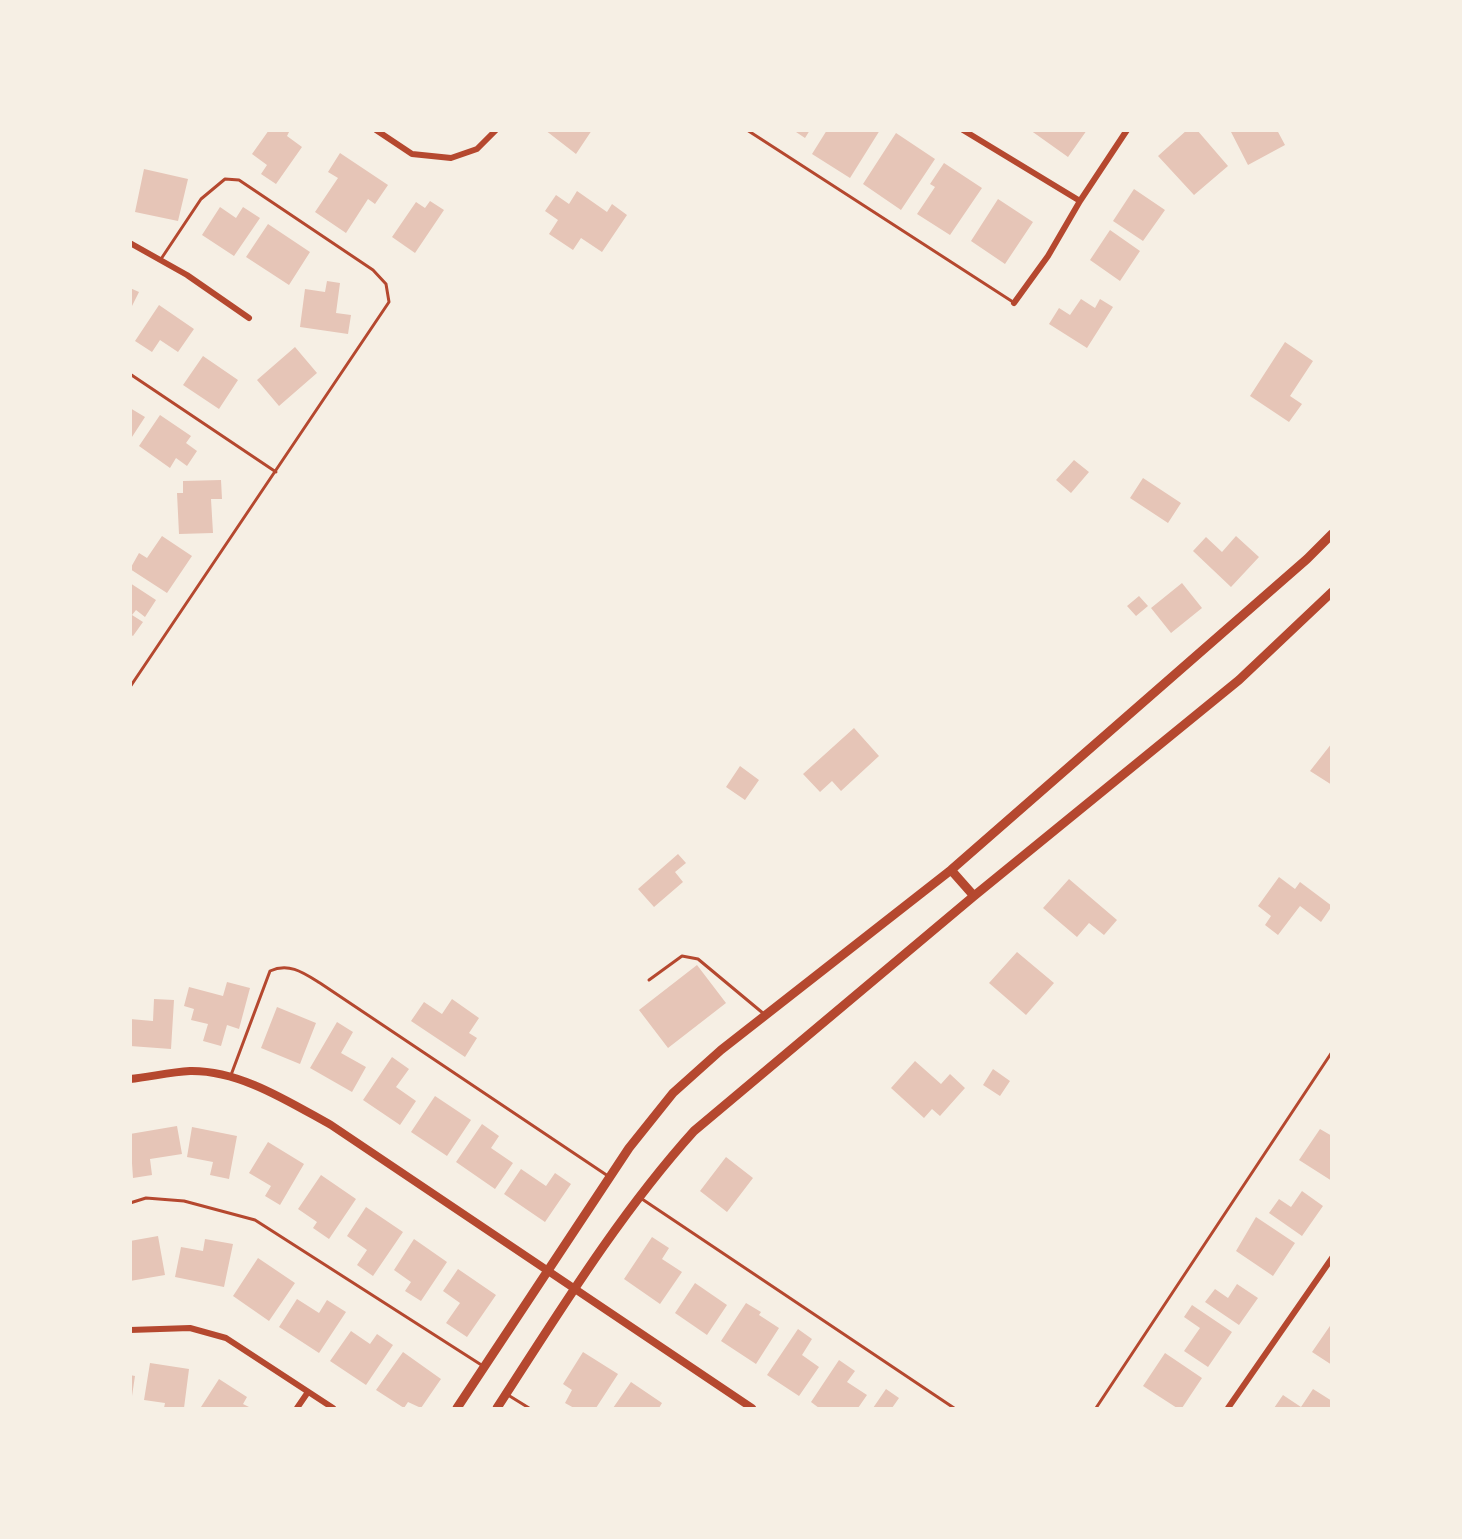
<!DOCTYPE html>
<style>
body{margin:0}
#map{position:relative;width:1462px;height:1539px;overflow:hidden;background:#f6efe4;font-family:"Sofia Sans Condensed",sans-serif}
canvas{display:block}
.frame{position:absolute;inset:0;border:132px solid #f6efe4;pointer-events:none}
</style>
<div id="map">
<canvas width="1462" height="1539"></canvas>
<div class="frame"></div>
</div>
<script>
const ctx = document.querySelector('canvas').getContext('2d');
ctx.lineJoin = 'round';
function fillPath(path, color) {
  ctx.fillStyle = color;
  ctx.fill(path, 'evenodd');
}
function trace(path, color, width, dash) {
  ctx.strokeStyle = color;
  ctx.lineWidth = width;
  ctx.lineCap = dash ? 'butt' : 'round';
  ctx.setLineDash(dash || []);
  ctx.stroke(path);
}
fillPath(new Path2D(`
 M269,130H290L287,136L302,147L276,184L261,174L267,165L252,154Z
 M545,130H592L576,154Z
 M793,130H810L805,138Z
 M827,130H880L850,178L812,154Z
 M1030,130H1087L1068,157Z
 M1187,130H1197L1228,166L1194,195L1158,156Z
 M1230,130H1277L1285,145L1248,165Z
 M896,133L935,159L901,210L863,184Z
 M340,153L388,185L375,204L368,199L346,233L315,212L338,178L328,172Z
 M944,163L982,188L950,235L917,214L935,187L930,184Z
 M144,169L188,179L178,221L135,212Z
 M1134,189L1165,210L1143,241L1113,221Z
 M577,191L607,212L612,204L627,215L602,252L581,238L573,250L549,234L558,220L545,211L556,195L569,204Z
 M998,199L1033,222L1005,264L971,241Z
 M430,201L444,210L415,253L392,237L416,202L425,208Z
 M220,207L236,218L243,207L260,218L234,256L202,235Z
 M268,224L310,252L289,285L246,257Z
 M1110,230L1140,251L1120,281L1090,260Z
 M327,281L340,283L336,313L351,315L348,334L300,327L305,289L325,292Z
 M130,288L139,292L130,310Z
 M1081,299L1095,308L1100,299L1113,307L1087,348L1049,324L1059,308L1070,315Z
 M159,305L194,329L178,352L160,340L152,352L135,341Z
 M1285,342L1313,361L1290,396L1302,404L1289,422L1250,396Z
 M295,347L317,373L279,406L257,380Z
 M203,356L238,380L219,409L183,385Z
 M130,408L145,417L130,440Z
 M160,415L191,436L186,443L197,451L187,466L176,458L170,468L139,446Z
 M1074,460L1089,472L1071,493L1056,480Z
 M1143,478L1181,503L1168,523L1130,498Z
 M221,480L222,499H211L213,533L179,534L177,493H183V481Z
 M162,536L192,556L167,593L130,569L139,553L147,558Z
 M1236,536L1259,557L1231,587L1193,551L1206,537L1222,552Z
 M130,583L156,600L145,617L136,610L132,615L143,622L133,636L130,634Z
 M1182,583L1202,608L1171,633L1151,608Z
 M1139,596L1148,606L1136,616L1127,606Z
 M854,728L879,756L841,791L832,781L820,792L803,774Z
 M1332,743V785L1310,771Z
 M740,766L759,780L745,800L726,787Z
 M678,854L686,863L675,872L683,882L654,907L638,889Z
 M1279,877L1295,889L1300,882L1332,906L1321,922L1300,906L1278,935L1265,925L1271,916L1258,906Z
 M1069,879L1117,920L1104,935L1089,923L1077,937L1043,908Z
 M1017,952L1054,983L1026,1015L989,983Z
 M697,965L726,1003L668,1048L639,1010Z
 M227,982L250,988L239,1029L227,1025L221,1046L203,1041L208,1024L191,1020L194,1009L184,1006L189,987L223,996Z
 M154,999L174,1000L171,1049L130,1046V1019L153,1021Z
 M452,999L479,1018L469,1033L477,1038L465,1057L411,1021L424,1002L442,1014Z
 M277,1007L316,1023L300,1064L261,1048Z
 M337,1022L353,1032L341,1053L366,1067L352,1092L310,1068Z
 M392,1057L409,1069L396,1087L416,1101L400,1125L363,1100Z
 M915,1061L941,1084L950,1074L965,1088L940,1116L932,1109L924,1118L891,1088Z
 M993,1069L1010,1081L1000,1096L983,1085Z
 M435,1096L471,1120L447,1156L411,1132Z
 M482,1124L499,1136L491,1148L513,1163L495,1189L456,1162Z
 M177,1126L182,1154L150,1159L152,1175L133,1178L130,1134Z
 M192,1127L237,1136L229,1179L210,1175L213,1162L187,1157Z
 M1320,1129L1332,1136V1181L1299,1160Z
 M268,1142L304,1164L280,1205L265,1196L271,1186L249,1173Z
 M726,1157L753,1178L727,1212L700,1191Z
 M521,1169L546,1186L555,1173L571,1184L545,1222L504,1194Z
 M321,1175L356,1199L329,1239L313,1228L317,1222L298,1209Z
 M1302,1191L1323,1206L1302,1236L1269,1213L1279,1199L1291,1207Z
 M366,1207L403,1232L373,1276L357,1265L367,1250L347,1236Z
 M1256,1217L1295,1243L1273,1276L1236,1251Z
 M158,1236L165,1275L130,1281V1241Z
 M652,1237L669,1248L662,1259L682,1272L660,1304L624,1279Z
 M205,1239L233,1244L224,1287L175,1277L181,1247L203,1251Z
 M414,1239L447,1262L421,1301L405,1291L411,1282L394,1270Z
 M258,1258L295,1283L269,1321L233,1296Z
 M458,1269L496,1295L467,1337L446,1323L460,1303L443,1291Z
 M695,1283L727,1305L707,1335L675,1313Z
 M1237,1284L1258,1298L1239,1325L1205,1302L1215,1289L1228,1298Z
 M297,1299L319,1313L327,1300L346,1312L319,1353L279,1327Z
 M746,1303L761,1312L759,1315L779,1328L756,1364L721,1341Z
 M1192,1305L1232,1332L1208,1367L1184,1351L1200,1328L1184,1317Z
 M1332,1323V1365L1312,1352Z
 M798,1329L812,1339L802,1355L819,1367L799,1396L767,1375Z
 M351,1331L370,1344L377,1334L393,1345L366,1385L330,1361Z
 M403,1352L441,1379L421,1408L408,1402L404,1408L376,1390Z
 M583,1352L618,1374L596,1408H574L565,1403L572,1390L563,1384Z
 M1165,1353L1202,1378L1182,1408H1177L1143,1386Z
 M839,1360L855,1371L847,1382L867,1395L858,1408H819L811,1402Z
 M150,1363L189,1369L184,1408H164L165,1403L144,1400Z
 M130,1375L135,1376L132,1396H130Z
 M219,1379L247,1397L243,1404L251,1408L201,1407Z
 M631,1382L662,1403L659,1408H613Z
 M886,1389L899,1398L892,1408H873Z
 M1313,1389L1332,1401L1330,1408H1274L1283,1395L1301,1407Z`), '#e6c5b7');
trace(new Path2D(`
 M747,130L1013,302
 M130,374L276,472
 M130,687L389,302L386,284L373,270L239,180L225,179L201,199L161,259
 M649,980L682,956L698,959L764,1014
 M231,1075L270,971C289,962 304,973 320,983L608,1176
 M642,1199L954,1408
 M130,1203L146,1198L184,1201L255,1220L483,1366
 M508,1395L529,1408
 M1096,1408L1332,1052`), '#b5482f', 3);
trace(new Path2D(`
 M376,130L412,154L451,158L477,149L496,130
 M963,130L1080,201
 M130,243L187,275L249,318
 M1014,303L1048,256L1080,201L1127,130
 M130,1330L190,1328L226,1338L333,1408
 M297,1408L308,1392
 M1228,1408L1332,1258`), '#b5482f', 6);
trace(new Path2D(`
 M130,1079C150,1077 170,1072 190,1071C240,1070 289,1102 331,1125L752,1408`), '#b5482f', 8);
trace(new Path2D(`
 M951,870L974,896
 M457,1408L629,1148L673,1093L721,1050L951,870L1307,559L1332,534
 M497,1408C558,1314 619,1214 694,1131L974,896L1239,680L1332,592`), '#b5482f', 9);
</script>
